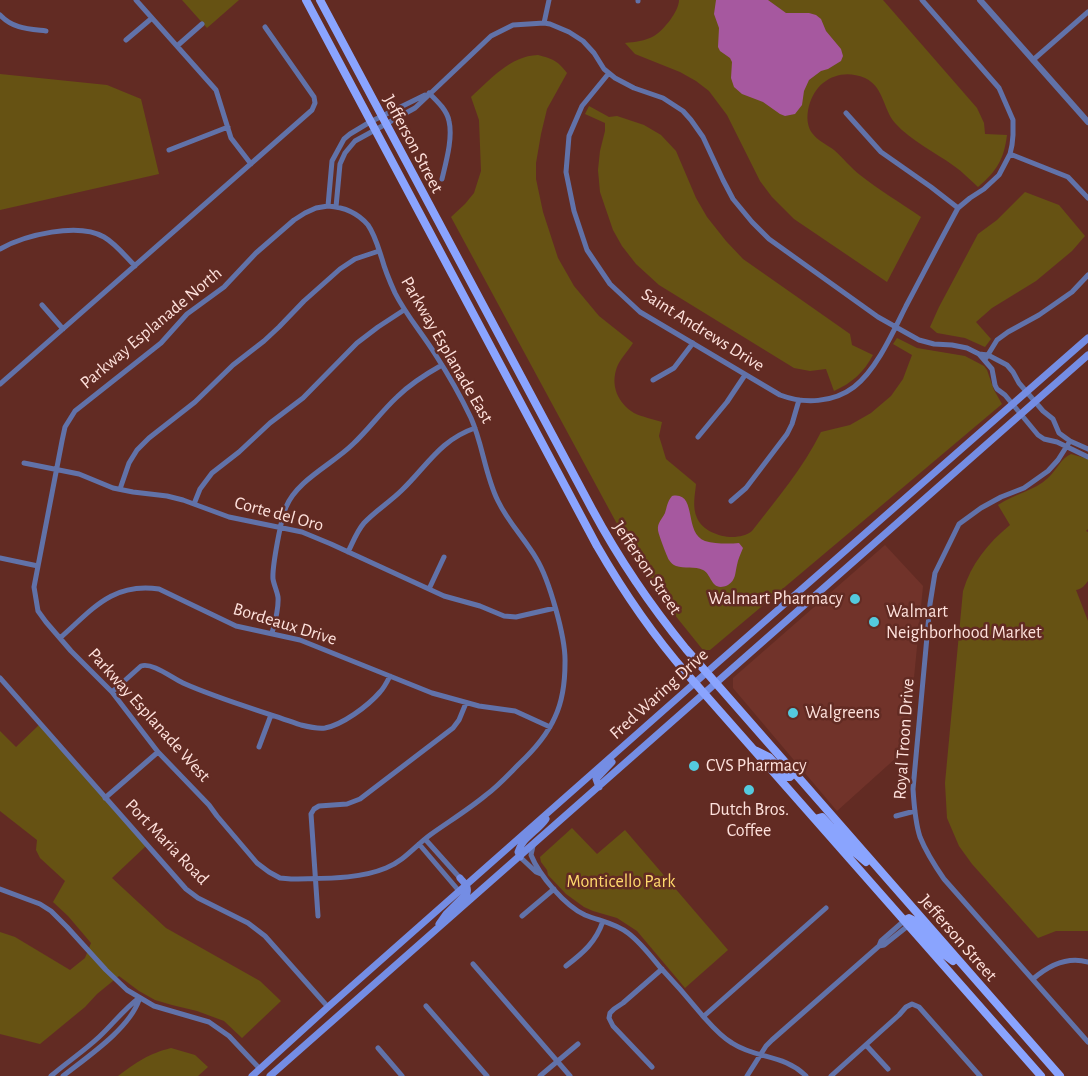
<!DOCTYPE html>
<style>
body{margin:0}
canvas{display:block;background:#622b23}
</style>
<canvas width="1088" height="1076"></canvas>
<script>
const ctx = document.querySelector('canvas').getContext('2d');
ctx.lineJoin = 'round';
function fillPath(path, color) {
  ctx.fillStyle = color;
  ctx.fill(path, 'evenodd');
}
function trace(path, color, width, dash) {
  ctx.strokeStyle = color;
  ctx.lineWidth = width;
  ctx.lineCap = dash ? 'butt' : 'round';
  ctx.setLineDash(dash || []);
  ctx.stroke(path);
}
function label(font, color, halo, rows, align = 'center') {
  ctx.font = font + ' "Alegreya Sans",sans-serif';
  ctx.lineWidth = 5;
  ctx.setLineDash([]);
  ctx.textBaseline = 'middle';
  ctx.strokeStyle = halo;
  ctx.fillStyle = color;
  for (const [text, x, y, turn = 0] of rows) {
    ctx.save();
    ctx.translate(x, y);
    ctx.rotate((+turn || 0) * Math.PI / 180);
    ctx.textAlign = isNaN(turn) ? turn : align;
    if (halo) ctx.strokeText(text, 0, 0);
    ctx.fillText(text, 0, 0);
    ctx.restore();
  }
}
fillPath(new Path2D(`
 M885,545L923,586L907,748L837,811L733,688V678Z`), '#71332a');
fillPath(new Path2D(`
 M182,0H239L207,28Z
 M679,0H883L977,108L984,123L985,134L1007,135C1004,159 997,171 978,187C970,180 963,172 954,166C935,152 911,141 895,123C883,109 884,87 865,78C850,72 836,73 823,83C810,93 802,119 812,133C817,140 827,145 834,150C843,158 851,168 860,175C879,190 901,203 921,217L887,282L794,219L772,197L760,181L727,115L709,91L696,81L680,72L635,54L625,43C635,42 645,41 654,36C664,30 679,11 679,0Z
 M538,55C553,59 558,61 567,73L547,109L541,134L536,163V179L543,212L558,258L574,286L599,316L633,343C628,351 620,359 617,367C610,386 618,403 634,413C642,417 653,419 662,422L659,436L666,459L696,484C695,495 692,507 697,518C705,536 737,543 752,531C777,499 803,468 821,432L850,425L871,413L891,396L903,379L912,355L893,344L897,338L917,348L965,356L984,366L987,370L994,390L1002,404L710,650H703L670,609L652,584L623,535L451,217L465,204L474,193L481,171L479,120L471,97C491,79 510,56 538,55Z
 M0,74L107,85L141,99L159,174L0,210Z
 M589,106L609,117L617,116L644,125L661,135L676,151L696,198L707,217L726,241L743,259L850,334L852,345L873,355C864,372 852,383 834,391L826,369L810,371L794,368L659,285L636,264L622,246L613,230L600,192L598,170L600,151L605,131V123L585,114Z
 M1025,192L1059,205L1085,236L1072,251L1036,281L992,308L976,322L991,339L985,347L965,338L937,333L930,327L939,307L978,234L997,220Z
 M1071,454L1088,459V529L1086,531L1088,532V581C1085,585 1082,589 1076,590L1088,621V931H1056L1038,938L972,864L959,846L947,818L945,783L963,591C971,564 988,543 1010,525L998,505C1014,494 1034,491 1048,478C1056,471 1061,458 1071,454Z
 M40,724L147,845L112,878L166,928L260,981L281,1001L242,1038L224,1021L197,1011L172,1005L155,1000L139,991L119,976L97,994L85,1007L40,1044L0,1034V932L15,937L70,970L85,958L91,943L68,916L53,902L65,881L40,858L36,850L37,840L0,811V731L16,747Z
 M572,828L597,854L625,830L728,950L685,988L637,931L617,918L593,911L584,907L566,894L548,875L547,870L541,862L540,857Z
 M171,1048L195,1055L208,1067L198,1076H118C137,1062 148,1054 171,1048Z`), '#665213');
fillPath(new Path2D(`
 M716,0H768L786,13H809L816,15L821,19L826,31L841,49L843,56L841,61L828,69L821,71L809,80L804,91L802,105L795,114L785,116L780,114L763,102L742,94L734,87L731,78L732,62L730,58L720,51L718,47L719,28L714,14Z
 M672,496C698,491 683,533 705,541C715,544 729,544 739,543L743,548C741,553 738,559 737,565C735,573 736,580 728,585C711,593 712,574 703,570C695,566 684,569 676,566C673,565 671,563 669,560C667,557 658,533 658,530C657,523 662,519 665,513C667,507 667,502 672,496Z`), '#a6589f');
trace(new Path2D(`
 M136,0L216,90L231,138L251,164
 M638,0V1
 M0,15C13,29 29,29 46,31
 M544,23L549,0
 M126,40L152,18
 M177,46L202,24
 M1033,60L1088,12
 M609,73L582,106L569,136L566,172L574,211L587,250L610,284L640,312L780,395C804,404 833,403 854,387C877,369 893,332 906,306C923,274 940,241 958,208L970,198L984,189L999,175L1010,154L1012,145L1013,135V120L999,88L922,0
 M429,93C437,101 447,110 449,121C453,138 446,162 442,179
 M846,113L881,152L931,187L958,208
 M169,150L228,127
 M1010,154L1068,177L1088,198
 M328,206C343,207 357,212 368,225C375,235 378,247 382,259C385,270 390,282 395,293C406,315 422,333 435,354C448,374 461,397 471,418C483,445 485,475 498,501C508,522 524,538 536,558C549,579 566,638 565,663C565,681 563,700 555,717C547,735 534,750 519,764C508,775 498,786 486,795C468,810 448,822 430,835C415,846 404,861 386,868C357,880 322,878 291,879L280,878L269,872L257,863L217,816L209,805L158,752L112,692L71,651L46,622L38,611L34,587L62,441L65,427L75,411L161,343L187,314L224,287L256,253L294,220L305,213L316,208Z
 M328,206L332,161L344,139L350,134L370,122L425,95
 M336,207L340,164L345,153L355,141L415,108L491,36L513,25L544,23L550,24L569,32L583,41L594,53L604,69L615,78L634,88L663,98L683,111L691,120L703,137L723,180L733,199L752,222L769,239L878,317L919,340L934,344L952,345L967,348L979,354L988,355L1007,365L1013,372L1019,383L1043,411L1053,419L1059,433L1070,441L1088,449
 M0,249C25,235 78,222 104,237C116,244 125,256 135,266
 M42,305L63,329
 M979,354L992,369L995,385L997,389L1005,395L1038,435L1044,439L1057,442L1088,457
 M986,358L997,340L1008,332L1039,315L1072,292L1088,275
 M653,380L674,368L693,343
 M0,384L312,110L315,103L314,97L265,27
 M698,437L727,402L745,375
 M1070,441L1058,460L1048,471L1024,488L1001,497L981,508L959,524L935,573L930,604L913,789C914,805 915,822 920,837C926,852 935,866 944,879L1088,1042
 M24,463L79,474L113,488L133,492L167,496L183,500L229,517L302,532L331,544L444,596L480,606L504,616L516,617L555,608
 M120,489L129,463L137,450L149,438L195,402L233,365L264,341L279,327L304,301L340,269L355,259L379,251
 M731,501L746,488L787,434L792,424L799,400
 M194,504L200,489L212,473L239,452L270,423L303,398L357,343L378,327L404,310
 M348,552C353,542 357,531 364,523C375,511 390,502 402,490C427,466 440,440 475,428
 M0,558L38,566
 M429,589L444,557
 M272,633C275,622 279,609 278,597C277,591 274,585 273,579C272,567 281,519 286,507C297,480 333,464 353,444C369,429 381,412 397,397C410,384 426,374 442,365
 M60,638C92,610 112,582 159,589L236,626L300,640L432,693L479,706L515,711L550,727
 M0,678L186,889L198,898L248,923L265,936L328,1007
 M112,692L141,666C152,662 172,678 183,683C221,700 262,711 301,725C309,727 317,729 325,728C342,725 368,706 380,692C384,688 387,682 390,676
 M259,747L271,715
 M105,798L158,752
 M896,816L915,811
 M425,839L460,878
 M419,844L459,891
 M533,846L531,855C539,875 565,906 585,915C600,921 615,923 628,933C640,942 650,955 659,966C674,982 688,998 702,1015C711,1025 720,1036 732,1043C756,1059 784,1054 806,1076
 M520,857L536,872L541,874
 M0,889L40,904L51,911L67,927L106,970L127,990L154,1006L209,1022L229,1036L260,1069
 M318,916L311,814L314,809L319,806L347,804L360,799L453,728L459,720L466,703
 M522,916L554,889
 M879,946L881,941L905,920
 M473,964L570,1076
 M566,966C583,953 596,942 603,921
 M1033,979C1049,965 1067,956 1088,962
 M426,1006L487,1076
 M704,1016L826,908
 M866,1045L888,1069
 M378,1048L402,1076
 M652,1067L613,1026L609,1018L610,1013L614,1009L623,1003L662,969
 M51,1076C66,1063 84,1051 99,1037C113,1024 124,1009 139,998
 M63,1076C87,1057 129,1029 139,1000
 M540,1076L578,1044
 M747,1076L766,1046L772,1040L879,946L884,945L909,925
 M831,1076L899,1015L906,1007L912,1004L919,1007L980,1076`), '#6172a9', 5);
trace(new Path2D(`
 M980,0L1088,122`), '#6172a9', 6);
trace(new Path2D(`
 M599,787L596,779L612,762
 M520,857L518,852C522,838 538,831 546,819
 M439,924L446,914L467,893C469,886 464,883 460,878
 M252,1076L328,1007L715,665L1088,338
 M270,1076L1088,355`), '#748de4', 7);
trace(new Path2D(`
 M306,0L597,546C623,591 652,634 687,674L1041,1076
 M320,0L592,509C619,559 650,605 686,649L1060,1076
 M757,751L769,757L787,777H790L794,773
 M815,819L822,817L853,851L866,862
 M905,920L909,918L913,920L941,952L953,961`), '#8aa4fe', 8);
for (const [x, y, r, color] of [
 [855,599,6,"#54cade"],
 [874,622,6,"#54cade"],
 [793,713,6,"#54cade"],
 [694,766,6,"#54cade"],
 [749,790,6,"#54cade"]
]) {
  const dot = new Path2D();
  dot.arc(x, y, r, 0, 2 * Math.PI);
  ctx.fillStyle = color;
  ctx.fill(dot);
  trace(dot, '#622b23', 2);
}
label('18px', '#fee1dc', '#622b23', [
 ["Jefferson Street",413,144,62],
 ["Parkway Esplanade North",151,328,-40],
 ["Saint Andrews Drive",703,330,32],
 ["Parkway Esplanade East",447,350,60],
 ["Corte del Oro",279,514,15],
 ["Jefferson Street",647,568,56],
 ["Bordeaux Drive",285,624,17],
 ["Fred Waring Drive",659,694,-42],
 ["Parkway Esplanade West",149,715,48],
 ["Royal Troon Drive",904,739,-86],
 ["Port Maria Road",167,842,46],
 ["Jefferson Street",958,938,49]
]);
label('18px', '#fee1dc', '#622b23', [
 ["Walmart Pharmacy",843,599,"right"],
 ["Walmart",886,612],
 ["Neighborhood Market",886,633],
 ["Walgreens",805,713],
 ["CVS Pharmacy",706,766],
 ["Dutch Bros.",749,810,"center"],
 ["Coffee",749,831,"center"]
], 'left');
label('18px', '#ffd96d', '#622b23', [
 ["Monticello Park",621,882]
]);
</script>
